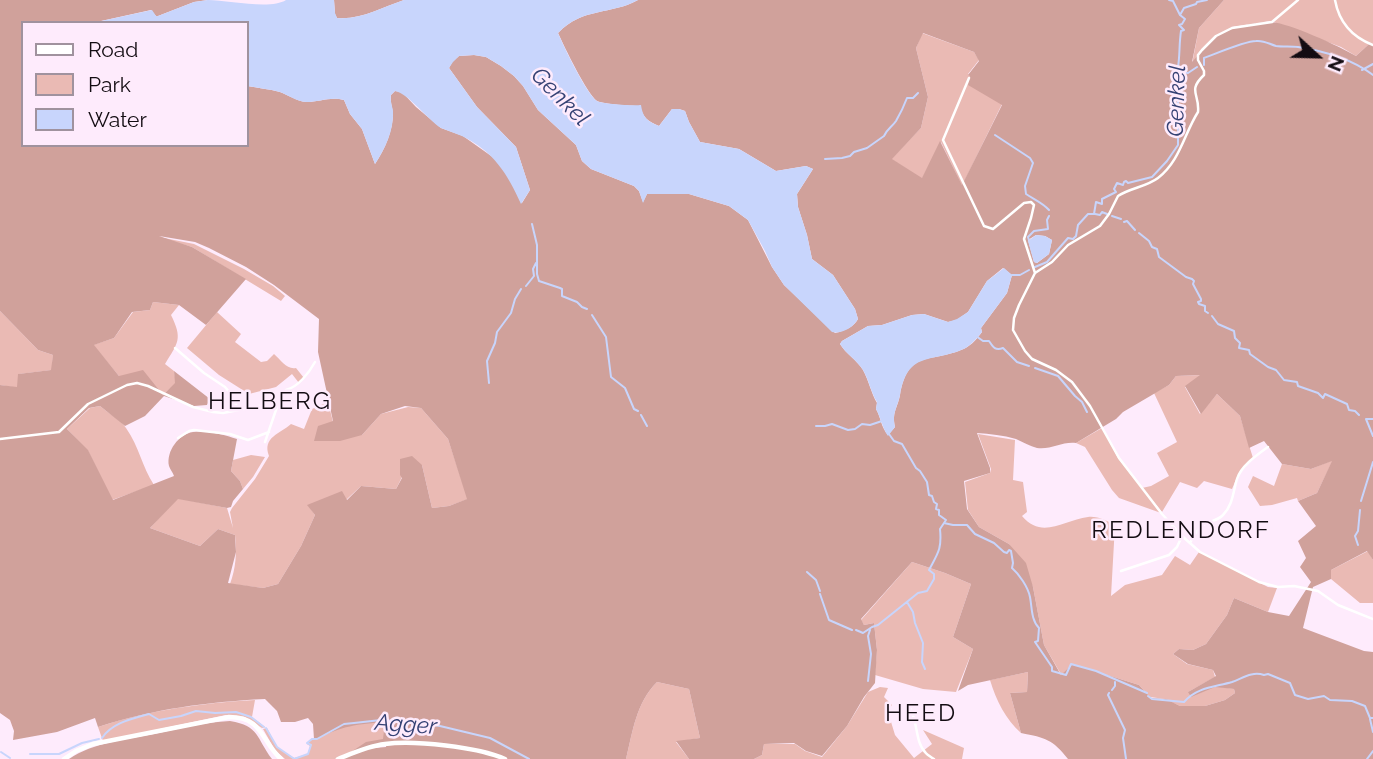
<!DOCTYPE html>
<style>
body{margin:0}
#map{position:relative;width:1373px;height:759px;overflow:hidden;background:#feebfc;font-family:Raleway,sans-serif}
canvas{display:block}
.legend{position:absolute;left:21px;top:21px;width:228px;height:126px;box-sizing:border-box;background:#feebfc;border:2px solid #a0929e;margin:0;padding:9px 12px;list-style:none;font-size:21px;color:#130c12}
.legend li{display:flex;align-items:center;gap:14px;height:35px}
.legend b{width:35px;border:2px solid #a0929e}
.north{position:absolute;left:1282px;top:21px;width:70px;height:70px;-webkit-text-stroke:5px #feebfc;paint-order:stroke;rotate:112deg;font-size:19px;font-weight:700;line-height:28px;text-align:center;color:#130c12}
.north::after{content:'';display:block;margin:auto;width:24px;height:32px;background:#130c12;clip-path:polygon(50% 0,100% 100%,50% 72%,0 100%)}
</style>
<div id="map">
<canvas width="1373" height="759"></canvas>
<ul class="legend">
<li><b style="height:9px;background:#fff"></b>Road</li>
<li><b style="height:19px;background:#eabab4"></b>Park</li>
<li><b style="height:19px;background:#c8d5fc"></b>Water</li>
</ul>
<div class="north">N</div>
</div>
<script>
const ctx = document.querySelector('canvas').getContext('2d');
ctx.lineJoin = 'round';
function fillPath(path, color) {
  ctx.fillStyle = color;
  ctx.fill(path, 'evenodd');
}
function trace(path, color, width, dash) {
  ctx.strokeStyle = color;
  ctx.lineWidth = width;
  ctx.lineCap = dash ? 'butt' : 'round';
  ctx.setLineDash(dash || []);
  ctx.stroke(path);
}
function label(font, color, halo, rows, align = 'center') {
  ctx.font = font + ' Raleway,sans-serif';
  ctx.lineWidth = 5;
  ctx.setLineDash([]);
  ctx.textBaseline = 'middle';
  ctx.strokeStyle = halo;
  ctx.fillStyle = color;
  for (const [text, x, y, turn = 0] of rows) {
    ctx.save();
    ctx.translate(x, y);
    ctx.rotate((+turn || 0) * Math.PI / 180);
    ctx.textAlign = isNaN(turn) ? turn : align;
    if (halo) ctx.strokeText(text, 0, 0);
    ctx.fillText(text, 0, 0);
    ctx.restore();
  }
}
fillPath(new Path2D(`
 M1224,0H1373V44H1369L1356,56L1341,47L1271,21L1232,27L1200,53L1192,64L1199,28Z
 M922,33L974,52L979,60L968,74L1002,104L962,186L941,142L922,179L891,159L921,128L928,97L916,48Z
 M154,236L194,244L244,269L273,286L285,296L281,301L192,247Z
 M153,302L179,305L171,315C183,339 178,343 165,364L174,371L176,383L163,395L119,376L93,345L114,338L133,312L150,310Z
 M0,311L38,350L53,355L52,370L19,374L18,388L0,385Z
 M217,312L241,334L235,342L261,362L267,361L274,354C281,360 287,370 296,368L304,378L299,383L292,374L276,387L249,394L219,375L187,348Z
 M1202,375L1185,387L1200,414L1217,394L1240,416L1253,458L1237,477L1232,489L1204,481L1197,488L1180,482L1162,512L1142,488L1151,486L1169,476L1157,453L1177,442L1154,393L1169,385L1176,376Z
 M328,402L333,422L362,435L381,414L408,407L421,408L448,439L468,499L449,506L432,508L422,465L402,477L396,489L361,486L346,500L308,505L315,515L301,546L278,584L263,588L230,584C236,568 237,552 235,535L218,529L200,546L150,528L177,498L227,508L233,528L230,512L232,508L255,479L269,456C262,437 280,434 291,424L304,429L312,409Z
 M100,406C108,413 120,419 126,428C139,446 142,467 154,485L112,500L88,451L67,429L90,408Z
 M1102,428L1118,458L1161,513L1119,498L1112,490L1085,447L1076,443Z
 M978,434L1015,440L1013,480L1023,482L1027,512L1022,516C1042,540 1064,520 1088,517C1098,516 1107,521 1115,525L1111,596L1125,585L1162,575L1175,556L1190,565L1199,552L1268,587L1277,588L1268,612L1234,598L1227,615L1206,644L1193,650L1179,649L1173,654L1187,664L1213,670L1215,677L1188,692L1215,686L1234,689L1235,693L1225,700L1205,706H1180L1165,699L1150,697L1139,685L1073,664L1062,676L1044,645L1033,587L1009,544L979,527L968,510L965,482L990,473L991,469Z
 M251,455L265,457L253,477L243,489L240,481L231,471L233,460Z
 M1333,460L1317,493L1298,501L1297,498L1272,505L1260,506L1248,487L1253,476L1274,486L1282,464L1311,469Z
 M1368,551L1373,560V603H1360L1331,579V570Z
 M912,562L945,573L971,584L953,637L973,649L956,692L923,689L875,675L877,650L874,623L864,625L861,620Z
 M1028,672L1027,692L1010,693L1021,733C1006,720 996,700 990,680Z
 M657,682L689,689L700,738L676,742L689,759H626C633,731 636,703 657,682Z
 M880,687L888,688L884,697L892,705L888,712L895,735L914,758L932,744L923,730L964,748L962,759H754L762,755L764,744H795L805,751L822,757L847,726L868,692Z
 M255,700L252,717L265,727L262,728L245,717L226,715L103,741L98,727C149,710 202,703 255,700Z
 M344,716L385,722V739L335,759H285L275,750L263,729L267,728L277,747L294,758L308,754L310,746L307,744L312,738L317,739Z`), '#eabab4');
fillPath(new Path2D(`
 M0,0H208L194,2L158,16H156L151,10L92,23H23V145H247V86C258,88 269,89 280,92C288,95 297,101 306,102C319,102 331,96 344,100L350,114L362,129L375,164C385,149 393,131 393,113C392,106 390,101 391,95L395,91L402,92L416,107L441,128L463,136L494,158L505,171L522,203L530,190L516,147L477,107L449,68L452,62L459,56L474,55L486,57L501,66L514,76L523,86L538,110L576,145L582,161L591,169L634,186L639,191L643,202L647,194H689L729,206L748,220L772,267L784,285L835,333C844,331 854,327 858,319L855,309L833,275L812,259L807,235L798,207L797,194L813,169L806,166L776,171L739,149L700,142L689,122L685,111L679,109H672L659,126C648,121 643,118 640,106C633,106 602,104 597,101C587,94 564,46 558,33C583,7 611,15 638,0H1224L1199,28L1192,62C1201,53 1208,42 1219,35C1233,27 1254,22 1271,22C1289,23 1339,46 1356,56L1369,44L1373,45V560L1367,551L1331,570V579L1313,587L1303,628L1364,651L1373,652V759H1068C1052,739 1046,738 1021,733L1010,693L1027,692L1028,672L968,685L958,691L973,649L953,637L971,584L945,573L912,562L861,619L864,625L874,623L877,650L875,683L864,697L847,726L822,756L806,751L794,743L764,744L762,755L754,759H689L676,741L700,738L689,689L657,682C636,703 633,731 626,759H342L364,749L386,747V745L363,748L348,754L366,742L383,739L385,722C358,724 341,726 317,739H314L313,724L308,718L295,722H281L277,711L265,699C207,702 153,709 98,727L95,718L57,732L13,740L14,731L10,720L0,713V385L17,387L18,374L51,370L53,355L38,350L0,311ZM923,33L974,52L979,61L968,75L970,76L968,85L1002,105L962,185L940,141L922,178L892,159L921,128L928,97L916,48ZM1036,235L1045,236L1052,240L1049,254L1037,263L1034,262L1028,240ZM159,236L195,242L209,248L246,267L274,285L319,319L318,352L333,421L318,426L314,441H340L362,435L381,414L405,406L421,408L448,439L467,499L449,506L432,508L422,465L412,456L400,459V475L402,478L396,489L361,486L347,500L342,491L307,505L315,515L301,546L278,584L263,588L228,583L236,552L235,535L218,529L200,546L150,528L178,499L227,508L231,507L233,501L243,489L240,481L231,471L237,439C224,435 207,430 193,432C179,434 166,451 169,466C170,469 173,473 174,476L113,500L88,450L67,429L89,408L100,406L125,426L145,416L164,396L194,406L207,405L210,399L174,371L175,383L163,395L143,370L119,376L94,345L114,338L132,312L150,310L153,302L179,305L206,325L246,279L192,247ZM1003,268L1012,275L1007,293L981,328L982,332C976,340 970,347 961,350C929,363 908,350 900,395C897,410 892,411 895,427L888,435C881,427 881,418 876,409L877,403C871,393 869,381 863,370C857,360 846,354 840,344L842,341L868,326L882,325L912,315L924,314L948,322L957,320L968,312L987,281ZM1200,375L1185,386L1201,414L1217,394L1240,416L1249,448L1264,441L1282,464L1311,469L1332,461L1317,493L1298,501L1316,526L1298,541L1306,558L1300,567L1311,582L1289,616L1268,612L1234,598L1227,615L1206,644L1193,650L1179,649L1173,654L1188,664L1213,670L1216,676L1188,692L1191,697L1215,687L1234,689L1235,693L1225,700L1205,706H1180L1166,699L1151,698L1139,685L1073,664L1061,675L1044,645L1033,587L1026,563L1009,544L979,527L967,509L964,481L990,473V468L977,433C990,434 1003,435 1016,439C1023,442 1030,446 1037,448C1051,450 1063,441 1076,443L1116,419L1123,412L1169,385L1176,376Z
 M334,0H404C383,7 361,20 337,18L335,14Z
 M230,721C260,726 256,738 272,759H69C94,742 125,740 154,734C179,729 204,722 230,721Z`), '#d0a19b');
fillPath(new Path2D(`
 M208,0C227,0 271,10 286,0H334L335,13L337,18C361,20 383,7 404,0H638C611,15 583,7 558,33C563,45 587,95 597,101C602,104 633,106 641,105C643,118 647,121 659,126L672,109H679L685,111L689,122L700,142L739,149L776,171L806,166L813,169L797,194L798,207L807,235L812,259L833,275L855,309L858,319C853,328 841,334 832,332L784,285L772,267L765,251L748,220L729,206L689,194H647L643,203L639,191L634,186L591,169L582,161L576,145L538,110L523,86L514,76L501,66L486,57L474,55L459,56L453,62L449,68L477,107L516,147L530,190L521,204C507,173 494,152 462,136C455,133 448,131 441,128C427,119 409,94 395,91L391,95C390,101 392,105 393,111C394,130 385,149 375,164L362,129L350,114L344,100C331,96 319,102 306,102C296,101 288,95 280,92C269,89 258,88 247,86V23H92L152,10L156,16H158L194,2Z
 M1036,235L1045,236L1052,240L1049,254L1037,263L1034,262L1028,241Z
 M1004,268L1012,275L1007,293L981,328L982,332C976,339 970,347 961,350C930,363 908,351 900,395C897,409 892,412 895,427L888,436C882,427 881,418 876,409L877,402C871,393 869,380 863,370C857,360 846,354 840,344L842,341L868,326L882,325L912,315L924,314L948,322L957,319L968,312L987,281Z`), '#c8d5fc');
trace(new Path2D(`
 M1169,0L1173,1L1180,15
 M1204,65V58C1215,54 1245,41 1256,41C1264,40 1269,44 1276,46C1283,47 1291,46 1298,47C1324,51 1352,59 1373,75
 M1362,70L1373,64
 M1179,72L1188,73L1197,67
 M995,135L1030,158L1033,163L1025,186L1026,194C1035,200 1043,203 1049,210
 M825,159L842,158L850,156L854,152L867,148L884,136C887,129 892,127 896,121C900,114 904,106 907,98H913L918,93
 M1095,214L1100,215L1102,212L1107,214
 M1112,216L1121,219
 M1124,222L1127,221L1135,230
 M532,224L537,245V274L539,281L560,288L562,289V296L577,302L582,307L587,309
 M1139,233L1149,241L1152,247L1157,249L1159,257L1186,277L1192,279L1194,281L1193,284L1201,299V301L1198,302L1199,304L1205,306V311L1208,313
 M1029,240L1028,237L1034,231L1048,229L1047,220L1049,216
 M1035,267L1047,262L1068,238L1073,239L1076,236L1078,225L1088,214H1094L1096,202L1102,204V199L1116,192L1114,189L1117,183L1123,185L1124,182L1126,181L1128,183L1152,177L1167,161L1178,145V67C1180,55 1179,44 1181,31L1184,30L1179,25L1182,24L1185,19L1180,15L1184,8L1196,4L1197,2L1207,0
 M1012,275H1020L1029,270
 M526,286L534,276L533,269L536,263
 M592,315L606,337L611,377L625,388L634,409L638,411
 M1212,316L1218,324L1234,331L1235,338L1240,343L1239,348L1249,350L1250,354L1268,367L1276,370L1284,380L1297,382L1298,386L1318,393L1323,398L1325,394L1347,404L1349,410L1355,411L1359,415
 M976,336L983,341H989C993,347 995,351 1003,348L1017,362L1029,366
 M1035,368L1058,376L1075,396L1082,402L1087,412
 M489,383L487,361L495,343L497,332L511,313L515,299L521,289
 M641,415L647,426
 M1373,419H1366L1373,436
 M816,426H825L832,424L848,430L855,429L862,424L870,425L882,421
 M889,434L894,441L902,444L916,468L920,471L927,482L929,495L932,496L934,502L937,504L936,509L939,510V515L946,520L944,523L953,525H967L975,534L994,543L1004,552L1007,553L1009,550L1011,551L1013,563L1012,568C1019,574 1028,587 1030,597C1032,607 1031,620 1039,628L1038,641L1035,642L1052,667V671L1066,675L1071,664L1096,671L1147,693
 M1361,501L1373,462
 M1358,545L1355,536L1358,531L1360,510
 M807,572L816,580L820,591
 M820,594L829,620L852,630
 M907,602L913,612L915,623L923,643L922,662L925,669
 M856,630L863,633L872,627L878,625L918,593L927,591L934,579V574L929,570C938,553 942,549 940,529L944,523
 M868,681L871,654L868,636L870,630
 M1112,690L1115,686V682
 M1109,693L1108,695L1125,730L1123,738L1126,759
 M1148,696L1152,699L1184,702C1197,687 1215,687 1232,682C1243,678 1252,671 1264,675L1268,674L1290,683L1295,695L1308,699L1324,696L1330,700L1352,701L1365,706L1370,718H1373
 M1370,719L1373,732
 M266,728L277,747L293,758
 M102,738C112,723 131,719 149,714L159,720L181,716L196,711L215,713L236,712L251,717L264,727
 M1,752L10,758
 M30,754H59L82,743L99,739
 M294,759L308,754L311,745L307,743L312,739H317L344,724L354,723L381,720L411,722L440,726L490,738L529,759
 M1367,759L1373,751`), '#c8d5fc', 2);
trace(new Path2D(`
 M1335,0C1339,22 1352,37 1373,45
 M969,78L943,140L984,226L993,229L1024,203L1031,202L1034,205L1031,218L1024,239L1035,273
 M1035,273L1019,305L1014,318L1013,330L1025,351L1032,359L1056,370L1072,382L1090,406L1119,458L1162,514L1182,536L1200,552L1259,582L1278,587L1294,586L1318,591L1338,605L1373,619
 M1035,273L1052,262L1068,245L1100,226L1109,214L1118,196C1130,188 1146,187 1158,178C1180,161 1184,134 1198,112C1200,94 1187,91 1204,75V71L1198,60V55L1202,50L1216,36L1232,28L1272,22L1298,0
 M175,348L204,373L225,387L231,394L238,409
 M178,438L189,431L194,430L230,434L248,440L269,432
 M0,439L59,432L88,404L127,385L137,383L148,386L193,407L213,412L223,413L259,406L277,407
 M265,442L277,407L286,390C298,387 309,373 315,362
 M1190,543C1193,537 1197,529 1203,525C1210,521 1217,521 1223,515C1233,505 1233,492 1237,479C1241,466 1257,455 1268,447
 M1121,571L1169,555L1177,547L1182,536
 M909,706C918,720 915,742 925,752C927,755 931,757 934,759`), '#fff', 2.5);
trace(new Path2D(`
 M64,759L76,751L93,744L229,717C263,717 261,741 281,759
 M338,759C353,753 368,746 385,744C414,740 478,747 505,759`), '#fff', 4.5);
label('italic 23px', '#354274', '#feebfc', [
 ["Genkel",560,97,45],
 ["Genkel",1177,101,-88],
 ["Agger",406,725,4]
]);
ctx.letterSpacing = '2px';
label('24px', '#130c12', '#feebfc', [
 ["HELBERG",270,402],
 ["REDLENDORF",1181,531],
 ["HEED",921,714]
]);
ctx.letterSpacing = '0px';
</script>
